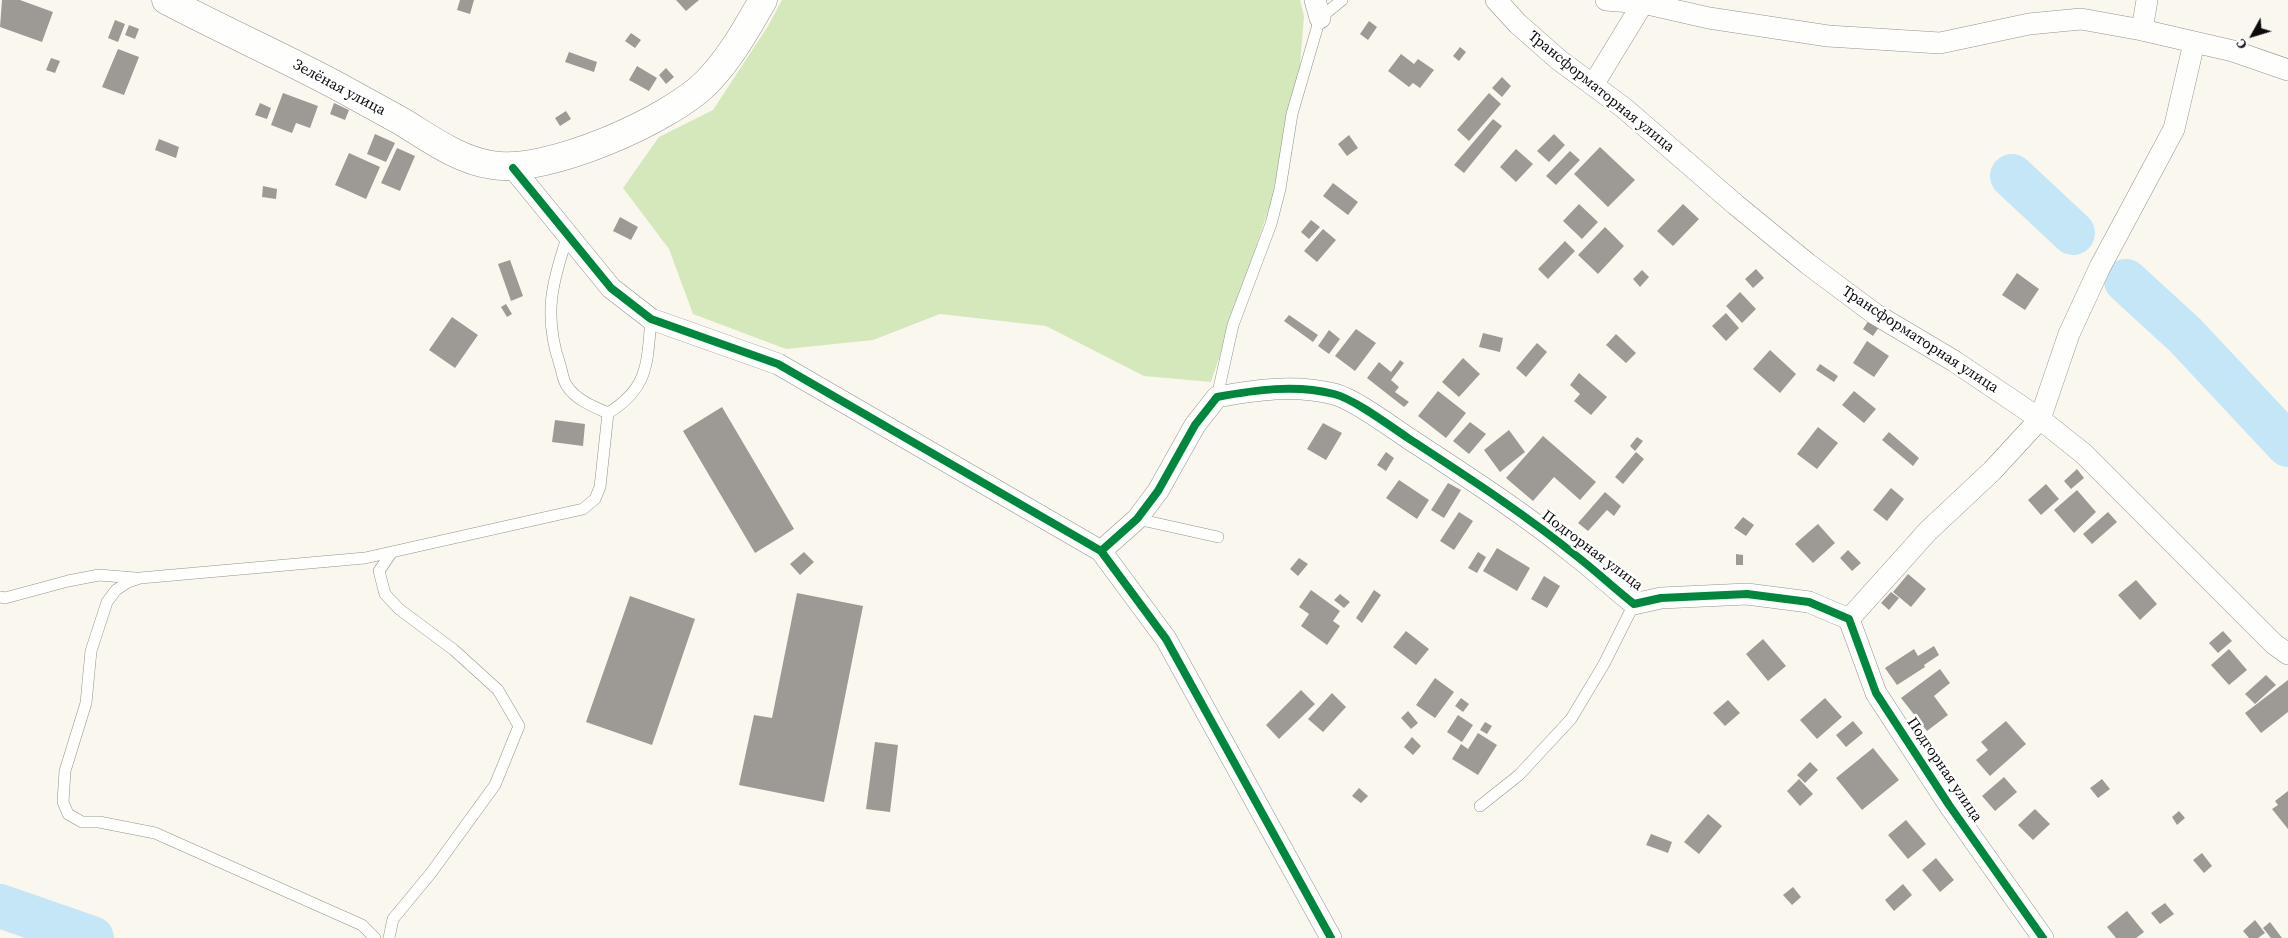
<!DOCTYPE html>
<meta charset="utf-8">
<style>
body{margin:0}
#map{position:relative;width:2288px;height:938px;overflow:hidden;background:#faf7ef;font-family:"Source Serif 4",serif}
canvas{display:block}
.north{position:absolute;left:2228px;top:10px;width:50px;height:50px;-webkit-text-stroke:4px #fff;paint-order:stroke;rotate:231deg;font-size:14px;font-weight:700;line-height:20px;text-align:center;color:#0c0c0c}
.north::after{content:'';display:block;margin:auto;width:18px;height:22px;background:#0c0c0c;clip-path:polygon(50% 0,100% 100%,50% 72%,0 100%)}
</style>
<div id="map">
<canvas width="2288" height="938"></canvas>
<div class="north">С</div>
</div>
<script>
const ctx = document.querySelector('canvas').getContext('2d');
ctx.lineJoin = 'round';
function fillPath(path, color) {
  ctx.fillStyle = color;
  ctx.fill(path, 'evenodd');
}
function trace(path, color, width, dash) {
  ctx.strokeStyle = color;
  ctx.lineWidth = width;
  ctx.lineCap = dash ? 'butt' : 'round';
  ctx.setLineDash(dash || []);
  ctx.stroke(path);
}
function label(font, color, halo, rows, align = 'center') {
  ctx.font = font + ' "Source Serif 4",serif';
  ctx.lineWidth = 5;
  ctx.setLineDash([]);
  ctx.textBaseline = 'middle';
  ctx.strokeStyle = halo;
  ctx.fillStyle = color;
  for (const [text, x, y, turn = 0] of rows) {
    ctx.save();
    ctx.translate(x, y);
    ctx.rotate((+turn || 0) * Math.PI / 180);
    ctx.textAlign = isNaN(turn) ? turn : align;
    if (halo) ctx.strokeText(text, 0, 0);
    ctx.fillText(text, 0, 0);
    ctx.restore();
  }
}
fillPath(new Path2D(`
 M782,0H1300L1304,16L1299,77L1271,202L1211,382L1144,376L1046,326L940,314L873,340L786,349L693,314L669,249L623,188L659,137L713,110L768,26Z`), '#d4e8bb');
trace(new Path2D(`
 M2012,176L2073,233
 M2126,281L2185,335L2288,445
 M0,906L92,938`), '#c4e6f6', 44);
fillPath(new Path2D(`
 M2,0H20L53,12L42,42L0,27Z
 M460,0H474L470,14L457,10Z
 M676,0H699L686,11Z
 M115,20L125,24L118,42L108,38Z
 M1369,21L1377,27L1368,40L1360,34Z
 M129,25L139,29L135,39L125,35Z
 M631,33L641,40L635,48L625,41Z
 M1460,47L1466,52L1459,61L1453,56Z
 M118,49L139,57L124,95L102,87Z
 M569,52L597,62L594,72L565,62Z
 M1401,54L1414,64L1418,59L1434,70L1420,88L1413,83L1409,87L1388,71Z
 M51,58L60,61L55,73L46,70Z
 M637,66L657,78L649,91L629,80Z
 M666,68L674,77L666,84L659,75Z
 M1502,77L1511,86L1502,97L1492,88Z
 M283,93L318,106L310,128L296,123L292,133L271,125Z
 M1489,93L1501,104L1469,141L1457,130Z
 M260,103L271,108L267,119L255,115Z
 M334,103L349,110L345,120L330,114Z
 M566,111L571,119L560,126L555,118Z
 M1493,119L1502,126L1464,173L1454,165Z
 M375,134L395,143L386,162L367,154Z
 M1554,134L1565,145L1549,162L1537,151Z
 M1349,135L1358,148L1347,156L1338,144Z
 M159,139L179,147L176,158L155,150Z
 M1600,147L1635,180L1608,207L1574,174Z
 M397,148L415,156L400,191L381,183Z
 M1516,149L1533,164L1516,182L1500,167Z
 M1570,151L1580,160L1556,185L1546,176Z
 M349,153L380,167L366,199L335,185Z
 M1333,183L1358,202L1348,215L1323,196Z
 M263,186L277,189L276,199L262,197Z
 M1579,204L1598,222L1582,239L1563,221Z
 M1683,204L1699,219L1673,246L1657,231Z
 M620,217L638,227L631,240L613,231Z
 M1311,220L1320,227L1309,239L1301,232Z
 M1605,227L1624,246L1598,274L1578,255Z
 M1323,229L1336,240L1317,262L1304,251Z
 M1565,241L1575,251L1548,279L1538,269Z
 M510,260L523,296L511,301L498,264Z
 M1756,269L1764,278L1753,288L1745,279Z
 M1642,270L1649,277L1640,287L1633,279Z
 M2017,273L2039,289L2025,310L2002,295Z
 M1740,292L1756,309L1742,323L1726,306Z
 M506,304L512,314L507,317L501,307Z
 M1726,313L1739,328L1726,341L1712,326Z
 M1289,315L1318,335L1313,342L1284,321Z
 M452,317L478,335L455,368L429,350Z
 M1869,320L1879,327L1873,336L1863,329Z
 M1356,329L1376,343L1355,371L1335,356Z
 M1329,330L1340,339L1329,354L1318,346Z
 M1483,333L1503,338L1500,352L1479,347Z
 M1616,334L1636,353L1626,363L1606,345Z
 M1867,341L1889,356L1874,377L1853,363Z
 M1537,343L1547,352L1526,377L1516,368Z
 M1770,350L1796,374L1780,393L1753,369Z
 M1463,358L1480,374L1459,397L1442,382Z
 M1400,360L1404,363L1391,380L1399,387L1395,392L1409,402L1404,407L1367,378L1379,362L1391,372Z
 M1820,364L1838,376L1834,382L1816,370Z
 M1579,373L1607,397L1591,415L1574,401L1580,394L1570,385Z
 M1438,391L1466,413L1446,438L1418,416Z
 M1854,391L1876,409L1864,423L1842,405Z
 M722,407L794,529L755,553L683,431Z
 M555,420L585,424L583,446L552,442Z
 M1470,422L1486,434L1469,454L1453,441Z
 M1323,423L1342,433L1326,460L1307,449Z
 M1818,427L1838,443L1817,469L1797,454Z
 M1509,430L1525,452L1500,472L1484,450Z
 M1889,432L1919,458L1913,466L1882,440Z
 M1543,436L1596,482L1580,500L1554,477L1533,501L1506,478Z
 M1637,437L1643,441L1635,451L1630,446Z
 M1386,452L1394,458L1386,471L1377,465Z
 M1636,452L1644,459L1623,484L1615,477Z
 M2077,469L2084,478L2071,489L2064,481Z
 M1399,480L1429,500L1417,519L1386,498Z
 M1448,483L1461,490L1444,518L1431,510Z
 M2046,484L2059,499L2041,515L2028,500Z
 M1891,488L1904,499L1887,521L1873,510Z
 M2077,490L2096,512L2074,533L2054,510Z
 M1605,492L1621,506L1614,516L1607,510L1588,531L1578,523Z
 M1459,512L1473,521L1454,550L1440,541Z
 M2108,512L2117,522L2092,544L2083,534Z
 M1743,517L1754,525L1746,536L1734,528Z
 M1818,524L1835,543L1813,563L1795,544Z
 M1497,548L1530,568L1517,591L1483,571Z
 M1848,550L1861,563L1852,571L1840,558Z
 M804,552L814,562L800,575L790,564Z
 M1478,552L1486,557L1477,573L1468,568Z
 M1736,554L1743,555V565H1736Z
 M1299,558L1308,564L1298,576L1290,569Z
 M1908,574L1926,589L1911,607L1893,592Z
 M1544,576L1560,586L1547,608L1531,599Z
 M2136,580L2157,604L2140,620L2118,595Z
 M1311,590L1340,611L1333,621L1340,626L1327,645L1301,626L1309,614L1299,607Z
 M1374,590L1381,595L1362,623L1356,618Z
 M1891,592L1899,598L1889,610L1881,603Z
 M797,593L863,606L824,802L739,785L754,715L772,718Z
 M1340,594L1350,602L1344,608L1334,600Z
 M630,596L695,619L652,745L586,722Z
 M1406,631L1429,649L1416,665L1393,647Z
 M2223,631L2232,641L2218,653L2209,643Z
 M1763,639L1786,666L1768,681L1746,654Z
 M1934,646L1939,655L1924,665L1925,667L1897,685L1885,668L1914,649L1918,656Z
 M2229,649L2247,670L2229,685L2211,665Z
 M1940,669L1950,683L1934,696L1948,715L1927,731L1901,698Z
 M2266,675L2276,685L2255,704L2245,694Z
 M1435,678L1454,692L1435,718L1416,705Z
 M2288,680V712L2261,733L2245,713Z
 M1301,690L1315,704L1279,739L1266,725Z
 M1332,693L1346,707L1323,732L1308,719Z
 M1461,698L1469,704L1463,712L1455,706Z
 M1825,698L1842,717L1817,739L1800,720Z
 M1728,700L1740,713L1725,726L1713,713Z
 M1408,711L1418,723L1411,729L1401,718Z
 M1458,715L1473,725L1462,742L1447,732Z
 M1853,721L1863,733L1846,747L1836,735Z
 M2006,721L2026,744L1990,776L1976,760L1988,750L1981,742Z
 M1485,722L1492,726L1487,734L1480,730Z
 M1478,733L1497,745L1478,775L1452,759L1461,744L1468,749Z
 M1412,737L1421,746L1413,755L1404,747Z
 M875,742L898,745L890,812L866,809Z
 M1873,748L1899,780L1862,810L1836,778Z
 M1810,762L1818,770L1805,783L1797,775Z
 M2004,777L2017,792L1995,811L1982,796Z
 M1799,779L1813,794L1800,806L1787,791Z
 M2102,779L2110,789L2098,798L2090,788Z
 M1359,788L1368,796L1361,803L1352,796Z
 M2288,791V829L2272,809L2278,805L2275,801Z
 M2035,809L2050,824L2033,840L2018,825Z
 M2179,811L2185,818L2177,825L2172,817Z
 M1708,814L1722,826L1699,854L1684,842Z
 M1906,820L1926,844L1908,859L1888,835Z
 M1651,834L1672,842L1668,853L1646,845Z
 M2202,853L2212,866L2204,873L2193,860Z
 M1936,858L1954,880L1940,892L1922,870Z
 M1903,884L1912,895L1894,911L1885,900Z
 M1793,887L1801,897L1792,905L1783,895Z
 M2165,903L2174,914L2160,924L2151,913Z
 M2127,911L2144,932L2136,938H2116L2107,927Z
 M2255,920L2265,933L2258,938H2249L2243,931Z
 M2270,922L2282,938H2271L2263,928Z`), '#9d9a95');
const service = new Path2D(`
 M568,235C552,282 543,315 560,365C562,371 563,381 567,386C576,400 594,407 608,413
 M1217,397L1233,325L1271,224L1280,189L1292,114L1320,18L1342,0
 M1137,519L1218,537
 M0,597L5,598L68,581L99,575L135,578
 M1480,806L1519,775L1571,719L1604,664L1634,604
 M375,938L362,925L155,833L99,822H82L68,814L63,802L65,771L86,703L91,651L107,602L116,590L128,582L140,578L365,558L583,509L595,499L600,487L608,413C649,388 647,363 651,319
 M389,938L393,919L431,873L495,785L519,726L498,690L454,650L399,609L385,594L379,571L392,552`);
const minor = new Path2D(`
 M1315,0L1320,18
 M1496,0L1518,24L1559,60L1624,108L1736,205L1808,264L1875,314L1954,361L2040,419L2084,454L2274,644L2288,654
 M1606,0L1643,3L1709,18L1828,36L1940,43L2029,24L2081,19L2142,30L2233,51L2288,70
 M2142,30L2147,0
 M1593,85L1643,3
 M513,168L611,288L651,319L778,364L1101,551L1166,639L1331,938
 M1101,551L1137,519L1158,491L1195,425L1217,397C1255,390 1295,384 1334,394C1354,399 1390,426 1408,438C1466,476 1525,514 1579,558C1598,573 1615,589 1634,604L1661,598L1747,594L1809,602L1849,619L1876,693L1949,805L2043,938
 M1849,619L1928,531L1992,471L2040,419L2069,334L2100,267L2174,129L2194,43`);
const tertiary = new Path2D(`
 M166,0C224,31 284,57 341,88C361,99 381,110 401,121C429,138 458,160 492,165C545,175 671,120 708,81C731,57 747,28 763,0`);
trace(service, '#93928e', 12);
trace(minor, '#93928e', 22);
trace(tertiary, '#93928e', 29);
trace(service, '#fefefd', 11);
trace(minor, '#fefefd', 21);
trace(tertiary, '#fefefd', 28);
trace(new Path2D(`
 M513,168L611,288L651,319L778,364L1101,551L1166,639L1331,938
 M1101,551L1137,519L1158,491L1195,425L1217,397C1255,390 1295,384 1334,394C1354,399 1390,426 1408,438C1466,476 1525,514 1579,558C1598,573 1615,589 1634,604L1661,598L1747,594L1809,602L1849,619L1876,693L1949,805L2043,938`), '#00873e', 8);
label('15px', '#0c0c0c', '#fff', [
 ["Зелёная улица",339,88,28],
 ["Трансформаторная улица",1601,92,39],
 ["Трансформаторная улица",1920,340,33],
 ["Подгорная улица",1592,551,37],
 ["Подгорная улица",1944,770,56]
]);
</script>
